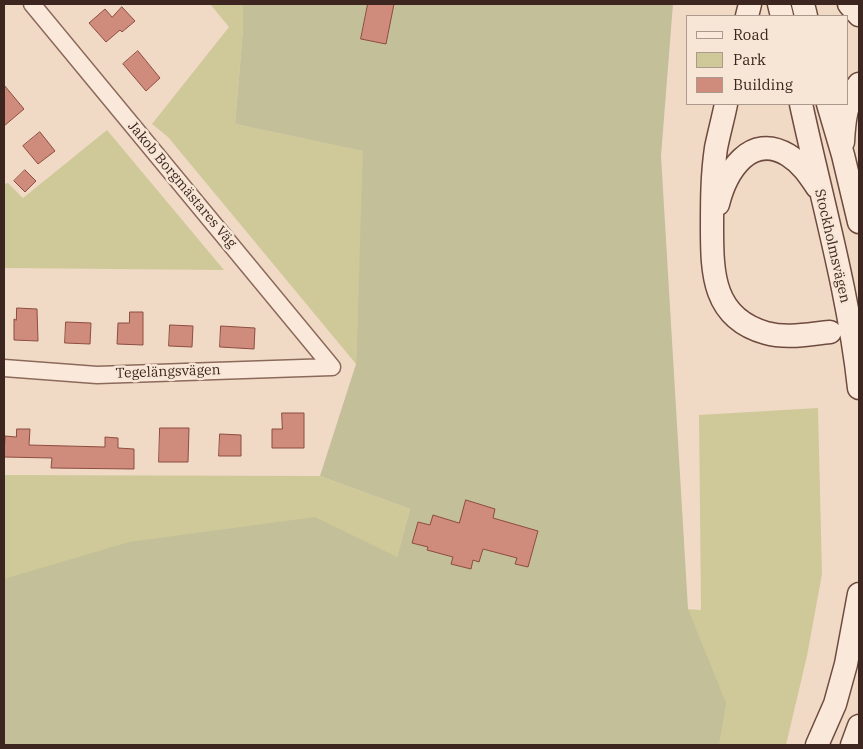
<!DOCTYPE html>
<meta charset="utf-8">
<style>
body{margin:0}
#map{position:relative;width:863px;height:749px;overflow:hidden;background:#f0dac6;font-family:"IBM Plex Serif",serif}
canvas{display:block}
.frame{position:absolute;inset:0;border:5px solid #3c261f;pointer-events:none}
.legend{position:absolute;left:686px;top:15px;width:162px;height:90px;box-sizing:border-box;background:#f7e6d6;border:1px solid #ac998d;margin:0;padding:6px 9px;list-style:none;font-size:15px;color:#3c261f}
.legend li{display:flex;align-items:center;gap:10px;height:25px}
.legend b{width:25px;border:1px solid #ac998d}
</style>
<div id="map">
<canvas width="863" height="749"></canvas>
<div class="frame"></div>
<ul class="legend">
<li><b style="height:6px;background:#fae9da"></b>Road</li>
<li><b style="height:14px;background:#cfc999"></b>Park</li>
<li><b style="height:14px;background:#cf8b7b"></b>Building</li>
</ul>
</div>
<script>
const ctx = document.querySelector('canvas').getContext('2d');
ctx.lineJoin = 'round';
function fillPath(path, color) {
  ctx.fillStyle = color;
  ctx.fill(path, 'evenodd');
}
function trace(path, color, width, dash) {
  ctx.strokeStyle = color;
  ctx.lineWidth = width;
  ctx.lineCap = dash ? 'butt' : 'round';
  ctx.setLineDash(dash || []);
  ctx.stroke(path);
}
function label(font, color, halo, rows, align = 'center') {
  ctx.font = font + ' "IBM Plex Serif",serif';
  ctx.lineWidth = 5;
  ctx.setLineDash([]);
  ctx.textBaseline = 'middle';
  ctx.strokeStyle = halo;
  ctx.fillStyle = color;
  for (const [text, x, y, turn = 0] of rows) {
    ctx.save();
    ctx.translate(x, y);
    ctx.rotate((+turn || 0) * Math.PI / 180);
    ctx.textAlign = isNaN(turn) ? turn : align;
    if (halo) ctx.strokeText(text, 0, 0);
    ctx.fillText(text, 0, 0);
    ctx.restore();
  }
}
fillPath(new Path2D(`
 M210,4H243V29L235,124L364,151L356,364L168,137L152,124L229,27Z
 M107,130L224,270L4,268V184L8,183L23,198Z
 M818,408L822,574L807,656L786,745H4V475L320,476L410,509L397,557L539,599L701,610L699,415Z`), '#cfc999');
fillPath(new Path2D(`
 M243,4H673L661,156L688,609L726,703L719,745H4V579L129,542L315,517L397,557L410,509L320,476L356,364L363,151L235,124L243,29Z`), '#c3bf98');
const building = new Path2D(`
 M368,4H394L386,44L361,39Z
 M122,7L135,21L122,32L120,30L106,42L89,23L105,9L112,17Z
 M138,51L160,78L146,91L123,64Z
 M4,85L24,109L4,126Z
 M40,132L55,151L38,164L23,146Z
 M25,170L36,181L25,192L14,181Z
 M17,308L37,309L38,341L14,340V319L16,320Z
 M130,312H143V345L117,344L118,323H129Z
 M66,322L91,323L90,344L65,343Z
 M170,325L193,326L192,347L169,346Z
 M221,326L255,328L254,349L220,347Z
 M282,413H304V448H272V429H282Z
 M160,428H189L188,462H159Z
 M17,429H30L29,445L105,447V437L118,438V448L134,449V469L51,468L52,458L4,457L5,436L16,437Z
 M220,434L241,435V456H219Z
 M466,500L495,509L493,518L538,531L528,567L515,564L517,558L483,549L479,562L473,560L471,569L451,564L453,557L427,550L428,547L412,543L418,522L430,525L433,515L459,523Z`);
fillPath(building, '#cf8b7b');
trace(building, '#8c4d40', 1);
const minor = new Path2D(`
 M32,4L332,367
 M4,368L97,375L332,367`);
const secondary = new Path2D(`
 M779,4L782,16
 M803,4L806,16
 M849,4L859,15
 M747,16L750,4
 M726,104C723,119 719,133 716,148C712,175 712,201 712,228C712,274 713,318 766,333C787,339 809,334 830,332
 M801,104C821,197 849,294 859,388
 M828,104L843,155L859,222
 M843,142C844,122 846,100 859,84
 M718,204C726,172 750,132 788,155C801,163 809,175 817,187
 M817,745L835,704L846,664L859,594
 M852,745L859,726`);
trace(minor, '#8c6a5b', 19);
trace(secondary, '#6e4b3e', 25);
trace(minor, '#fae9da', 16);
trace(secondary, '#fae9da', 22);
label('14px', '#3c261f', '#f7e6d6', [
 ["Jakob Borgmästares Väg",182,185,50],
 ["Stockholmsvägen",832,246,77],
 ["Tegelängsvägen",168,372,-2]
]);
</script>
